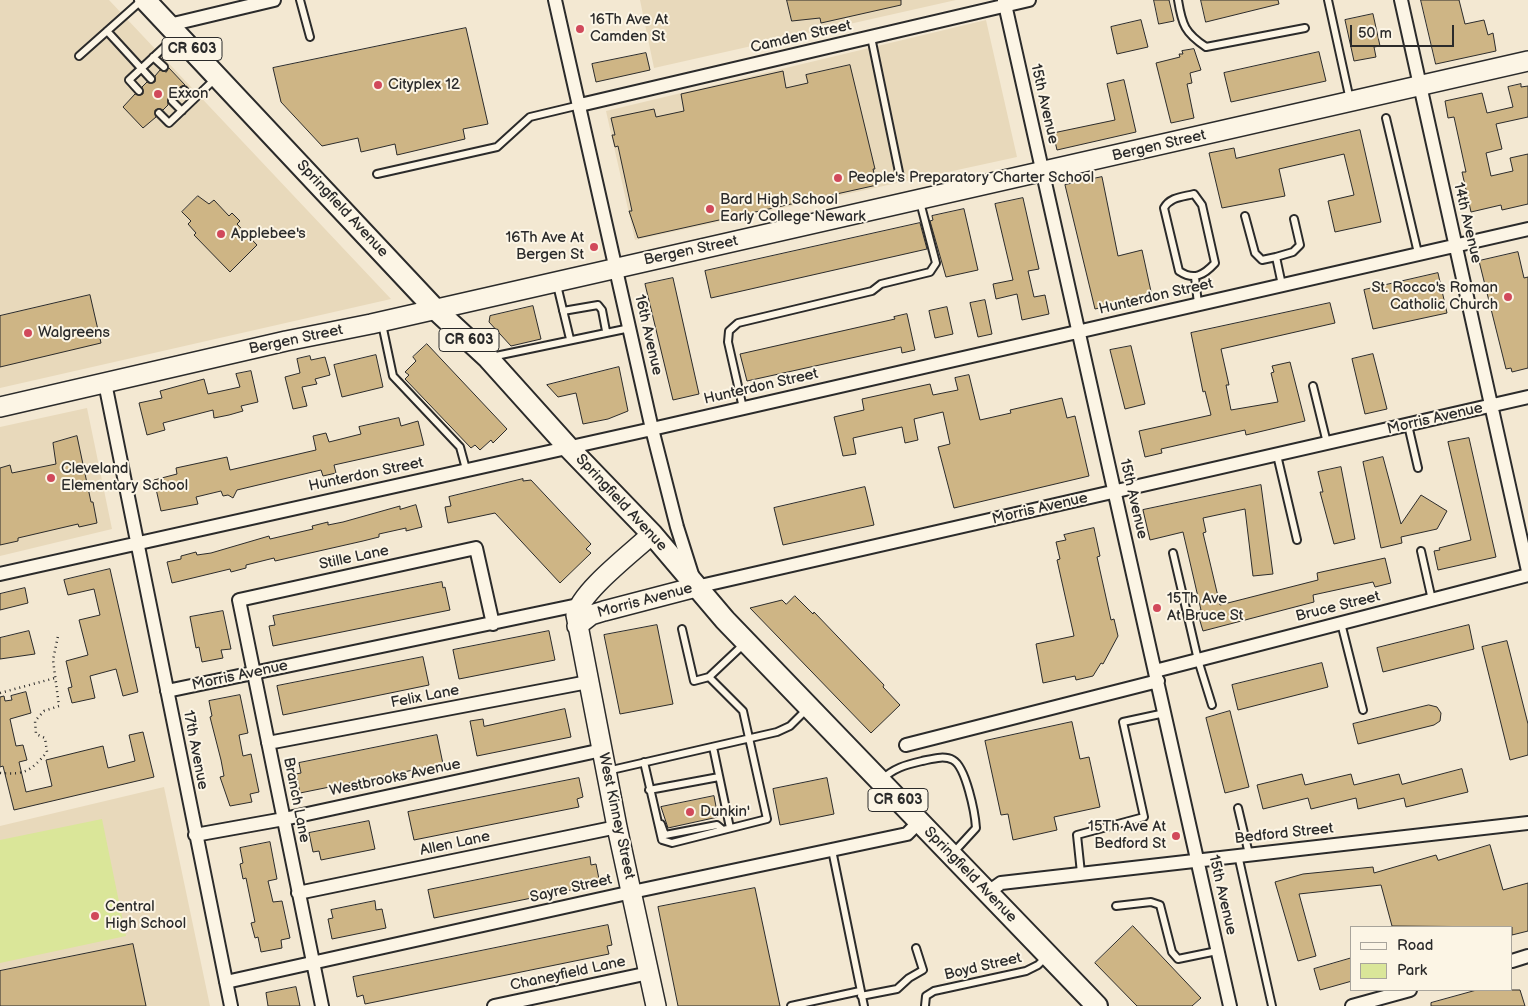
<!DOCTYPE html>
<style>
body{margin:0}
#map{position:relative;width:1528px;height:1006px;overflow:hidden;background:#f3e8d2;font-family:"Balsamiq Sans",sans-serif}
canvas{display:block}
.legend{position:absolute;left:1350px;top:926px;width:162px;height:65px;box-sizing:border-box;background:#fcf5e5;border:1px solid #a8a49b;margin:0;padding:6px 9px;list-style:none;font-size:15px;color:#2b2b2b}
.legend li{display:flex;align-items:center;gap:10px;height:25px}
.legend b{width:25px;border:1px solid #a8a49b}
.scale{position:absolute;left:1350px;top:25px;width:104px;height:22px;box-sizing:border-box;border:2px solid #2b2b2b;border-top:0;padding-left:6px;font-size:15px;line-height:18px;white-space:nowrap;color:#2b2b2b;-webkit-text-stroke:4px #fcf5e5;paint-order:stroke}
</style>
<div id="map">
<canvas width="1528" height="1006"></canvas>
<ul class="legend">
<li><b style="height:6px;background:#fcf5e5"></b>Road</li>
<li><b style="height:14px;background:#dae699"></b>Park</li>
</ul>
<div class="scale">50 m</div>
</div>
<script>
const ctx = document.querySelector('canvas').getContext('2d');
ctx.lineJoin = 'round';
function fillPath(path, color) {
  ctx.fillStyle = color;
  ctx.fill(path, 'evenodd');
}
function trace(path, color, width, dash) {
  ctx.strokeStyle = color;
  ctx.lineWidth = width;
  ctx.lineCap = dash ? 'butt' : 'round';
  ctx.setLineDash(dash || []);
  ctx.stroke(path);
}
function label(font, color, halo, rows, align = 'center') {
  ctx.font = font + ' "Balsamiq Sans",sans-serif';
  ctx.lineWidth = 4;
  ctx.setLineDash([]);
  ctx.textBaseline = 'middle';
  ctx.strokeStyle = halo;
  ctx.fillStyle = color;
  for (const [text, x, y, turn = 0] of rows) {
    ctx.save();
    ctx.translate(x, y);
    ctx.rotate((+turn || 0) * Math.PI / 180);
    ctx.textAlign = isNaN(turn) ? turn : align;
    if (halo) ctx.strokeText(text, 0, 0);
    ctx.fillText(text, 0, 0);
    ctx.restore();
  }
}
fillPath(new Path2D(`
 M0,0H109L391,299L0,388Z
 M640,0H956L654,68Z
 M986,20L1017,157L635,240L606,111Z
 M87,408L112,529L0,556V427Z
 M164,787L210,1006H0V826Z`), '#e8d9bb');
fillPath(new Path2D(`
 M102,819L126,936L0,963V840Z`), '#dae699');
const building = new Path2D(`
 M787,0H901V5L821,23L820,18L792,21Z
 M1154,0H1169L1174,21L1159,24Z
 M1201,0H1278L1279,4L1206,22Z
 M1421,0H1459L1465,24L1484,20L1488,35L1493,33L1496,51L1436,64Z
 M1373,14L1380,46L1374,47L1376,57L1354,61L1345,20Z
 M1141,20L1148,47L1117,54L1111,27Z
 M466,28L488,124L463,129L465,139L397,155L395,144L361,152L358,138L322,146L281,102L273,68Z
 M1194,49L1201,70L1190,73L1192,83L1187,84L1194,118L1171,123L1156,63L1180,57L1179,54H1183L1182,51Z
 M1319,52L1326,81L1231,102L1224,73Z
 M646,53L650,70L596,82L592,64Z
 M850,65L875,169H873L877,185L638,238L629,211H632L618,146L615,147L612,135H615L611,118L654,109L656,117L684,111L681,94L783,71L786,88L808,83L806,75Z
 M169,68L185,85L180,87V93L176,98H168V105L163,110H155L156,117L143,128L123,107L135,94H143L142,87L147,82H155V76L160,70L166,72Z
 M1124,80L1136,132L1057,150L1053,133L1115,120L1107,84Z
 M1521,84V87L1528,86V117L1496,124L1502,149L1486,153L1491,176L1513,171L1510,158L1528,154V204L1502,210L1501,205L1471,212L1462,172H1466L1454,117L1448,118L1445,101L1482,93L1487,113L1513,107L1508,87Z
 M1360,130L1381,222L1335,232L1328,201L1354,195L1344,154L1279,169L1285,196L1222,208L1209,153L1234,148L1236,158Z
 M1102,177L1118,256L1142,250L1152,296L1095,309L1065,185Z
 M198,196L209,204L214,200L229,216L232,213L240,221L237,224L257,245L230,272L194,235L196,233L188,224L191,221L182,212Z
 M1023,198L1039,269L1028,271L1034,297L1045,295L1049,314L1022,320L1017,294L996,299L993,284L1013,280L995,204Z
 M964,209L978,270L946,277L930,221L933,220L932,216Z
 M920,223L927,249L711,298L705,271Z
 M1518,252L1524,278L1528,277V368L1512,372L1511,368L1506,369L1479,261Z
 M1438,273L1447,313L1373,329L1364,290Z
 M673,278L699,394L673,400L645,284Z
 M90,295L101,343L0,367V316Z
 M985,300L992,334L978,337L970,303Z
 M1330,303L1335,323L1221,349L1229,385H1226L1231,410L1278,402L1271,373L1274,372L1272,366L1290,362L1305,421L1246,435L1245,430L1161,449L1162,453L1145,457L1139,431L1211,415L1205,391L1203,392L1191,333Z
 M533,306L541,339L511,346L489,322L490,316Z
 M947,307L953,334L935,338L929,311Z
 M907,314L915,350L902,353L901,347L747,381L740,354L895,319L894,317Z
 M427,344L507,429L493,443L491,440L480,450L475,445L471,448L405,379L409,375L405,372L416,361L413,357Z
 M1131,346L1145,404L1125,409L1110,350Z
 M1373,354L1387,409L1365,414L1352,359Z
 M376,355L383,387L342,397L334,365Z
 M310,356L311,360L325,357L330,375L315,379L317,384L302,387L307,406L293,409L285,377L300,373L297,359Z
 M619,367L628,411L608,419L583,424L576,393L558,397L547,385Z
 M251,371L258,402L241,406L243,411L229,415L214,418L213,410L163,423L165,430L147,435L139,403L162,398L160,391L204,379L208,394L240,387L236,374Z
 M969,375L980,420L1011,413L1010,410L1062,398L1067,418L1075,416L1089,476L954,508L938,447L950,444L943,412L914,419L918,440L905,443L902,427L853,438L856,454L843,456L834,417L864,410L862,399L930,384L933,395L958,390L955,378Z
 M399,418L401,426L418,421L424,445L334,465L336,473L323,476L321,470L237,490L233,498L228,495L223,496L221,491L196,497L198,504L161,511L154,480L177,474L176,468L227,457L230,470L316,450L313,436L326,433L329,442L361,434L359,427Z
 M77,436L91,502H93L97,523L79,527L78,524L18,538V541L0,545V468L10,465L12,473L56,464L53,443Z
 M1469,438L1496,557L1438,570L1434,551L1440,550L1439,548L1471,540L1448,442Z
 M1383,457L1401,524L1421,495L1447,511L1437,529L1401,537L1402,543L1381,548L1363,462Z
 M1341,467L1355,539L1334,544L1320,492H1323L1318,472Z
 M523,479V481L531,480L591,544L586,549L591,553L560,583L495,513L448,523L445,507L451,506L449,497Z
 M1261,485L1273,574L1253,576L1245,509L1203,518L1206,532L1203,533L1220,605L1318,580L1317,573L1385,558L1391,583L1375,587L1373,582L1313,595L1314,602L1203,631L1197,611L1201,610L1183,532L1150,540L1143,510Z
 M865,487L874,525L783,545L774,508Z
 M416,505L422,527L406,531V528L379,534V537L363,541L275,561L274,558L246,565V568L231,572L230,569L172,583L167,562L181,559V556L196,552L197,555L211,553L269,536L270,539L313,529L312,526L328,522V525L343,522L400,506V509Z
 M1094,528L1100,556L1097,557L1111,620L1114,619L1118,636L1103,664L1101,663L1093,676L1076,680L1075,676L1043,683L1036,644L1074,636L1057,560L1060,559L1056,542L1066,540L1064,535Z
 M110,569L138,692L123,696L116,669L90,676L95,698L72,703L68,688L72,687L66,661L88,655L79,620L100,615L94,589L68,595L64,580Z
 M442,582L443,588L445,587L450,610L273,646L269,626L275,625L273,616Z
 M25,588L28,603L0,610V594Z
 M795,596L813,614L814,612L884,685L883,687L900,705L871,733L750,608L782,600L786,604Z
 M223,611L231,649L221,650L223,658L202,662L199,647L196,648L190,617Z
 M657,625L673,704L620,714L604,635Z
 M1469,625L1474,649L1383,672L1377,648Z
 M29,631L35,654L0,659V638Z
 M549,631L555,660L459,679L453,650Z
 M1507,641L1528,724V755L1510,760L1482,647Z
 M423,657L429,685L283,715L277,686Z
 M1322,663L1328,687L1238,710L1232,685Z
 M26,692L31,713L10,719L16,746L23,745L27,760L19,762L26,792L52,786L46,760L103,746L108,768L135,761L129,735L143,732L154,777L14,810L3,766L0,767V697L4,696L5,701L12,700L11,696Z
 M240,695L248,733L239,735L243,756L251,754L259,792L250,794L252,802L230,806L220,777L224,776L221,760L210,717L212,716L209,701Z
 M1429,705L1437,707L1441,713L1440,721L1434,725L1358,744L1353,724Z
 M565,709L571,737L477,756L470,721L483,719L484,726Z
 M1230,711L1249,787L1225,793L1206,718Z
 M1072,722L1080,759L1089,757L1100,807L1054,817L1057,830L1013,840L1008,814L1001,815L985,741Z
 M437,735L443,764L300,793L296,774L301,773L299,763Z
 M1462,769L1468,792L1406,807L1404,798L1358,809L1356,798L1311,809L1308,798L1263,809L1257,785L1302,774L1305,785L1351,774L1354,785L1399,774L1402,784Z
 M579,778L583,797L577,799L579,807L414,840L408,812Z
 M827,778L834,814L780,825L773,789Z
 M714,796L718,817L668,828L661,807Z
 M369,821L375,849L321,860L319,851L313,852L309,833Z
 M270,842L277,879L268,881L273,902L282,901L290,938L281,940L282,948L261,952L258,937L255,938L251,923L255,922L246,878L243,879L240,864L243,863L240,848Z
 M1490,845L1503,890L1528,883V931L1512,935V927L1392,926L1381,885L1299,894L1316,956L1298,961L1275,882L1303,874L1373,867L1374,873L1436,855L1438,860Z
 M590,857L591,865L596,864L600,884L434,918L428,890Z
 M755,888L780,1006H678L658,907Z
 M375,901L376,910L382,909L386,928L332,939L328,919L333,918L331,910Z
 M608,925L612,945L607,946L609,954L365,1004L363,995L357,997L353,977Z
 M1133,926L1201,998L1192,1006H1137L1095,963Z
 M133,944L146,1006H0V971Z
 M1352,958V981L1320,990L1314,969Z
 M296,987L300,1006H268L266,993Z
 M1477,990H1520L1525,1006H1431V1003Z`);
fillPath(building, '#ceb585');
trace(building, '#2b2b2b', 1);
const lane = new Path2D(`
 M300,0L310,37
 M1178,0C1182,25 1185,33 1206,47L1305,28
 M1328,0L1350,100
 M107,31L151,79
 M871,37L900,177
 M79,56L142,0
 M153,57L164,67
 M184,90L193,100
 M139,91L129,80L175,37
 M172,101L182,111
 M159,113L169,123L216,78
 M1386,118L1418,253
 M377,174L497,147L530,117L580,105
 M1194,194L1202,205L1215,263C1204,275 1194,281 1179,271L1164,208C1170,197 1182,197 1194,194Z
 M1245,216L1255,253L1262,260L1276,257L1282,285
 M1276,257L1293,252L1300,245L1294,219
 M1195,277L1198,304
 M557,285L570,339
 M563,311L598,305L602,310L606,331
 M382,324L393,376L460,447L466,469
 M491,357L630,328
 M1313,386L1327,443
 M743,408L728,342L729,331L738,323L872,291L881,284L930,272L936,263L920,202
 M1408,425L1418,468
 M1277,455L1297,540
 M1421,551L1432,600
 M1173,553L1198,660L1212,705
 M1341,623L1363,710
 M682,629L694,681L709,677L744,644
 M713,747L730,828
 M644,762L662,840L672,843L767,819L743,711L709,677
 M607,771L777,732L790,726L807,709
 M881,780C894,768 905,765 922,761C932,759 944,755 953,760C966,767 975,813 976,828L954,852
 M649,790L719,777
 M1238,808L1249,854
 M661,824L665,835L717,825L723,830
 M832,850L864,1006
 M1238,855L1272,1006
 M1081,873L1077,835L1144,817L1123,722L1165,713
 M1116,906L1151,902L1160,905L1172,952L1178,959L1217,951
 M861,996L897,989L909,978L923,970L916,948
 M791,1006L860,991
 M925,1006L926,996L934,991L1026,971L1038,965L1046,957`);
const street = new Path2D(`
 M555,0L652,429L677,527L696,587L1528,397
 M1004,0L1230,1006
 M1401,0L1528,571
 M169,25L274,0
 M580,105L1029,0
 M105,383L231,1006
 M0,574L652,429L1528,229
 M1155,671L1528,575
 M167,691L578,605
 M268,743L588,682
 M906,745L1158,681
 M195,835L284,819L602,750
 M298,893L617,827
 M987,893L1001,883L1528,823
 M1512,961L1528,956
 M226,982L632,892L907,834L919,822
 M322,1006L239,600L476,548L493,624
 M494,1006L649,973
 M1352,1006L1410,990`);
const secondary = new Path2D(`
 M0,407L286,341L371,324L1528,61
 M652,534C633,552 580,592 576,615L617,827L656,1006
 M577,626L591,615L604,611L696,587`);
const primary = new Path2D(`
 M145,0L435,309L488,358L568,447L652,534L725,620L1097,1006`);
trace(lane, '#2b2b2b', 10);
trace(street, '#2b2b2b', 16);
trace(secondary, '#2b2b2b', 22);
trace(primary, '#2b2b2b', 24);
trace(new Path2D(`
 M0,693L55,678
 M0,773C25,775 31,771 47,752L45,738L36,734L35,721L44,711L59,706L53,660L58,636`), '#2b2b2b', 2.5, [1, 4]);
trace(lane, '#fcf5e5', 6);
trace(street, '#fcf5e5', 12);
trace(secondary, '#fcf5e5', 19);
trace(primary, '#fcf5e5', 20);
for (const [x, y, r, color] of [
 [580,29,5,"#d1495b"],
 [378,85,5,"#d1495b"],
 [158,94,5,"#d1495b"],
 [838,178,5,"#d1495b"],
 [710,209,5,"#d1495b"],
 [221,234,5,"#d1495b"],
 [594,247,5,"#d1495b"],
 [1508,297,5,"#d1495b"],
 [28,333,5,"#d1495b"],
 [51,478,5,"#d1495b"],
 [1157,608,5,"#d1495b"],
 [690,812,5,"#d1495b"],
 [1176,836,5,"#d1495b"],
 [95,916,5,"#d1495b"]
]) {
  const dot = new Path2D();
  dot.arc(x, y, r, 0, 2 * Math.PI);
  ctx.fillStyle = color;
  ctx.fill(dot);
  trace(dot, '#fcf5e5', 2);
}
for (const [x, y, w] of [
 [192,49,60],
 [469,340,60],
 [898,800,60]
]) {
  const box = new Path2D();
  box.roundRect(x - w / 2, y - 11.5, w, 23, 4);
  ctx.fillStyle = '#fcf5e5';
  ctx.fill(box);
  trace(box, '#2b2b2b', 1);
}
label('bold 14px', '#2b2b2b', null, [
 ["CR 603",192,49],
 ["CR 603",469,340],
 ["CR 603",898,800]
]);
label('15px', '#2b2b2b', '#fcf5e5', [
 ["16Th Ave At",590,20],
 ["Camden St",590,37],
 ["Cityplex 12",388,85],
 ["Exxon",168,94],
 ["People's Preparatory Charter School",848,178],
 ["Bard High School",720,200],
 ["Early College Newark",720,217],
 ["Applebee's",231,234],
 ["16Th Ave At",584,238,"right"],
 ["Bergen St",584,255,"right"],
 ["St. Rocco's Roman",1498,288,"right"],
 ["Catholic Church",1498,305,"right"],
 ["Walgreens",38,333],
 ["Cleveland",61,469],
 ["Elementary School",61,486],
 ["15Th Ave",1167,599],
 ["At Bruce St",1167,616],
 ["Dunkin'",700,812],
 ["15Th Ave At",1166,827,"right"],
 ["Bedford St",1166,844,"right"],
 ["Central",105,907],
 ["High School",105,924]
], 'left');
label('15px', '#2b2b2b', '#fcf5e5', [
 ["Camden Street",801,37,-13],
 ["15th Avenue",1044,104,77],
 ["Bergen Street",1159,146,-13],
 ["Springfield Avenue",342,209,47],
 ["14th Avenue",1467,223,77],
 ["Bergen Street",691,251,-12],
 ["Hunterdon Street",1156,297,-13],
 ["16th Avenue",648,335,77],
 ["Bergen Street",296,340,-12],
 ["Hunterdon Street",761,387,-13],
 ["Morris Avenue",1435,419,-13],
 ["Hunterdon Street",366,475,-12],
 ["15th Avenue",1133,499,77],
 ["Springfield Avenue",621,503,47],
 ["Morris Avenue",1040,509,-13],
 ["Stille Lane",354,558,-12],
 ["Morris Avenue",645,601,-15],
 ["Bruce Street",1338,607,-14],
 ["Morris Avenue",240,676,-12],
 ["Felix Lane",425,697,-11],
 ["17th Avenue",195,750,79],
 ["Westbrooks Avenue",395,778,-12],
 ["Branch Lane",296,800,79],
 ["West Kinney Street",616,816,78],
 ["Bedford Street",1284,834,-6],
 ["Allen Lane",455,844,-12],
 ["Springfield Avenue",970,875,46],
 ["Sayre Street",571,889,-13],
 ["15th Avenue",1222,895,77],
 ["Boyd Street",983,967,-13],
 ["Chaneyfield Lane",568,974,-12]
]);
</script>
